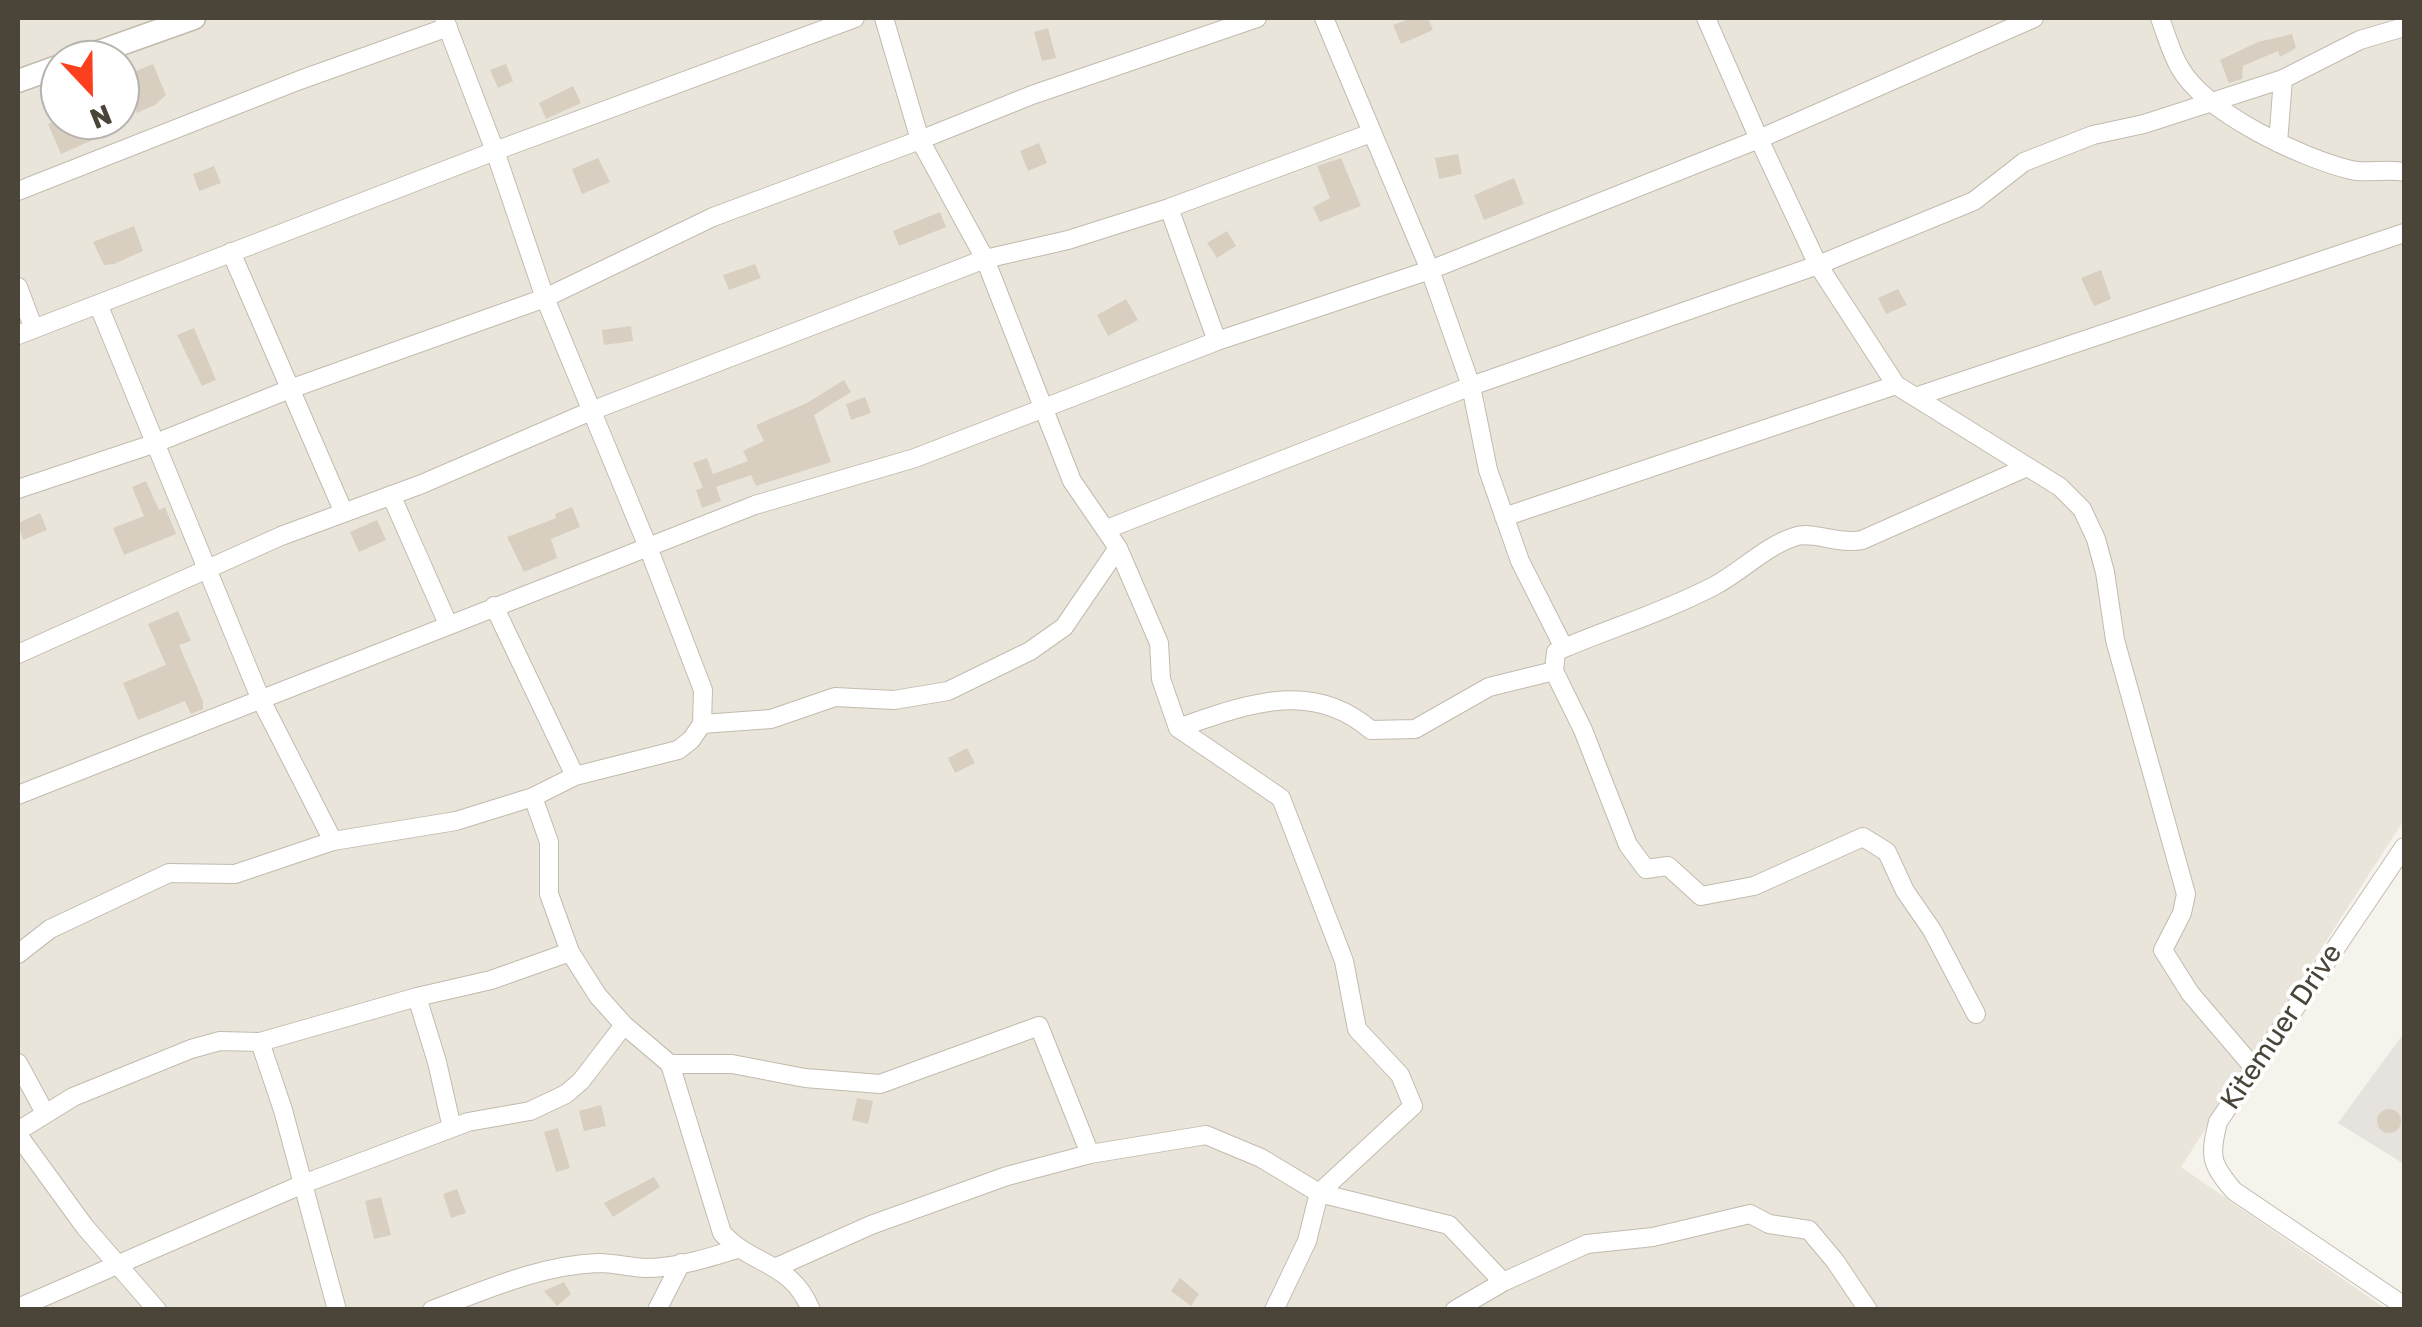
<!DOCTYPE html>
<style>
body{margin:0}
#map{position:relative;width:2422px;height:1327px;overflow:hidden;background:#f6f3ec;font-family:Rubik,sans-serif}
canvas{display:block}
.frame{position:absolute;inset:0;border:20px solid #4b4439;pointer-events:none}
.north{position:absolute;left:40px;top:40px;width:100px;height:100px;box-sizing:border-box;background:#fff;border:2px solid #b7b4b0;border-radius:50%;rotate:158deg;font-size:28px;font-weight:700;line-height:40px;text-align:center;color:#4b4439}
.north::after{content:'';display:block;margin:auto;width:35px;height:45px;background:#fc3f1d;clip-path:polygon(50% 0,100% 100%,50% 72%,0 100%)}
</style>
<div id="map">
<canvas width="2422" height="1327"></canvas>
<div class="frame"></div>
<div class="north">N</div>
</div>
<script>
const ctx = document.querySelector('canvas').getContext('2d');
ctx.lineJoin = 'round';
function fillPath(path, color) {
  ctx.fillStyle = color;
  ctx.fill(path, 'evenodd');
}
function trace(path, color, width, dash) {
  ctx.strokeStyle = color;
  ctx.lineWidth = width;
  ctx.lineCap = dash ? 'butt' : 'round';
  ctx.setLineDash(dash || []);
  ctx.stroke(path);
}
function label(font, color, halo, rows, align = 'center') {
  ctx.font = font + ' Rubik,sans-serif';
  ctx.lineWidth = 8;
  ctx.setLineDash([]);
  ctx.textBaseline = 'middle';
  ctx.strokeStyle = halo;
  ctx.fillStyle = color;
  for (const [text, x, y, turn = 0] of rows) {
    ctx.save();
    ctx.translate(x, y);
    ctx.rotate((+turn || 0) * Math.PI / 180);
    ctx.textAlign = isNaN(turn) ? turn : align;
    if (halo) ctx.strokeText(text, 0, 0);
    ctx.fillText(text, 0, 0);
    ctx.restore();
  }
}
fillPath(new Path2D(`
 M18,18H2404V820L2181,1167L2386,1309H18ZM60,60H120V120H60Z`), '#eae5da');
fillPath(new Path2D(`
 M2404,1033V1164L2338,1123Z`), '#e6e2dd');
fillPath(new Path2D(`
 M1412,18H1428L1433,30L1401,44L1393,25Z
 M1048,28L1056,58L1042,61L1034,32Z
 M2292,34L2296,48L2280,57L2278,51L2243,66L2242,79L2229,83L2220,60L2258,42Z
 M153,64L166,95L155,105L137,113L122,77Z
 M506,64L513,81L498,88L490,70Z
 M573,86L581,103L546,119L539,103Z
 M57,120H96L102,136L61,154L48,124Z
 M1039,143L1047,163L1028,171L1020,151Z
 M1458,154L1462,174L1439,179L1435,158Z
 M598,158L610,182L582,194L572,169Z
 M1341,158L1361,206L1320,222L1313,207L1330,198L1317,166Z
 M214,166L221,183L199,191L193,174Z
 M1514,178L1524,204L1484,220L1474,195Z
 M940,212L946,227L899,246L893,231Z
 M134,226L143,251L114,264L104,265L93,242Z
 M1227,231L1236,246L1217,258L1207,243Z
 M755,264L761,278L729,290L723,275Z
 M2101,270L2111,299L2094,306L2081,278Z
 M1898,289L1907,305L1886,314L1878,298Z
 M1126,299L1138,320L1108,336L1097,315Z
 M631,326L633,341L604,345L602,330Z
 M194,328L216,380L202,386L177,335Z
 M844,380L851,392L814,415L831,462L756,486L751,475L716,487L721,501L702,508L696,490L703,488L693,463L707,458L713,474L748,461L743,451L764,441L756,425L807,403Z
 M865,397L871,413L851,420L846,404Z
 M146,481L159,510L165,507L176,534L124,555L113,528L144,516L132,487Z
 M572,507L580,527L551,539L557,558L524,572L507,537L556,518L555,514Z
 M40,513L47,530L23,540L18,523Z
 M377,520L386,540L359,552L350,532Z
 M178,611L191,641L179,645L203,701V709L191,714L185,701L138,720L123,683L166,665L148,624Z
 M967,748L975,763L955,773L948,758Z
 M857,1098L873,1101L868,1124L852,1120Z
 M601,1105L606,1126L584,1131L579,1111Z
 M2377 1121a12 12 0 1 1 24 0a12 12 0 1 1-24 0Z
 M558,1128L570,1168L556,1172L544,1132Z
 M654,1177L660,1187L613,1217L604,1203Z
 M457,1189L466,1213L451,1218L443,1194Z
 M381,1197L391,1235L374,1239L365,1201Z
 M1180,1278L1199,1294L1191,1306L1171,1291Z
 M564,1282L571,1294L557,1306L544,1291Z`), '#d8cfc1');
const minor = new Path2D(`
 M444,18L495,151L545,298L648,547L703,690L702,724L691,740L678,750L575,776L533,797L549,842V894L570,952L598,996L624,1025L670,1064L722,1233C752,1266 791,1261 811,1310
 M884,18L920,140L985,259L1072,481L1118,548L1159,643L1161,679L1178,728L1281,798L1344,961L1357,1029L1400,1075L1413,1106L1319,1193L1307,1241L1274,1310
 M1324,18L1430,270L1471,386L1488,470L1520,561L1564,648L1556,652L1554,671L1583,730L1628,845L1646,869L1668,866L1701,896L1754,886L1863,837L1887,852L1905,891L1932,930L1976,1014
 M1706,18L1759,139L2034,18
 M2160,18C2166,34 2171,53 2180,68C2206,113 2301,158 2351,170C2368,174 2387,168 2404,172
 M2278,143L2283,79L2360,40L2404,27
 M18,191L300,80L448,27
 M1169,208L1217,341
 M231,252L344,513
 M18,287L34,329
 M98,304L261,700L333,841
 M18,335L495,151L855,18
 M1915,397L2404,233
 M18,489L156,443L290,389L545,298L713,217L920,140L1032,95L1257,18
 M391,495L448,624
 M1504,517L1896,385
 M1107,529L1471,386L1818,265L1896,385L2060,487L2082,509L2096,539L2105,572L2115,640L2186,894L2182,913L2163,950L2190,993L2254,1068
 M494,606L575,776
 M1564,648C1614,627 1666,611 1714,586C1741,572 1764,547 1794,537C1811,530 1838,545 1862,540L2027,467
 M18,654L281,536L422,484L591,411L985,259L1068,240L1169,208L1371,133
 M702,724L771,719L835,697L894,700L948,691L1030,651L1064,627L1118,548
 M1178,728C1245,705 1311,678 1371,730L1415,729L1489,687L1554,671
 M18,795L755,505L915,458L1217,341L1430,270L1759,139L1818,265L1974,201L2024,162L2093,135L2144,124L2283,79
 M2404,847L2218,1122C2209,1157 2211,1164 2234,1191L2404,1306
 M18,954L50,929L169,873L235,874L333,841L456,821L533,797
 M417,997L437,1062L452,1128
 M260,1042L417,997L491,980L570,952
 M18,1063L45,1113
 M670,1064H732L805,1078L880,1084L1039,1026L1090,1154L1206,1135L1261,1158L1319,1193L1449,1225L1503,1282L1587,1244L1653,1237L1750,1214L1769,1224L1809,1230L1835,1261L1868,1310
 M18,1131L73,1097L191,1049L220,1041L260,1042L283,1110L337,1310
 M18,1135L85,1227L157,1310
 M777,1267L871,1225L1007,1176L1090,1154
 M18,1308L303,1184L468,1122L530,1111L566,1094L581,1081L624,1025
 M432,1310C485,1290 541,1265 598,1263C614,1263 629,1267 645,1268C676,1268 708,1258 737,1249
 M657,1310L681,1263
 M1455,1310L1503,1282`);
const tertiary = new Path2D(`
 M76,60L194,18
 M18,81L60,66`);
trace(minor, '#c2bbae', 20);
trace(tertiary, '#c2bbae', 25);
trace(minor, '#fff', 18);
trace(tertiary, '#fff', 22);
label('28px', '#4b4439', '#fff', [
 ["Kitemuer Drive",2282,1027,-56]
]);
</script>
